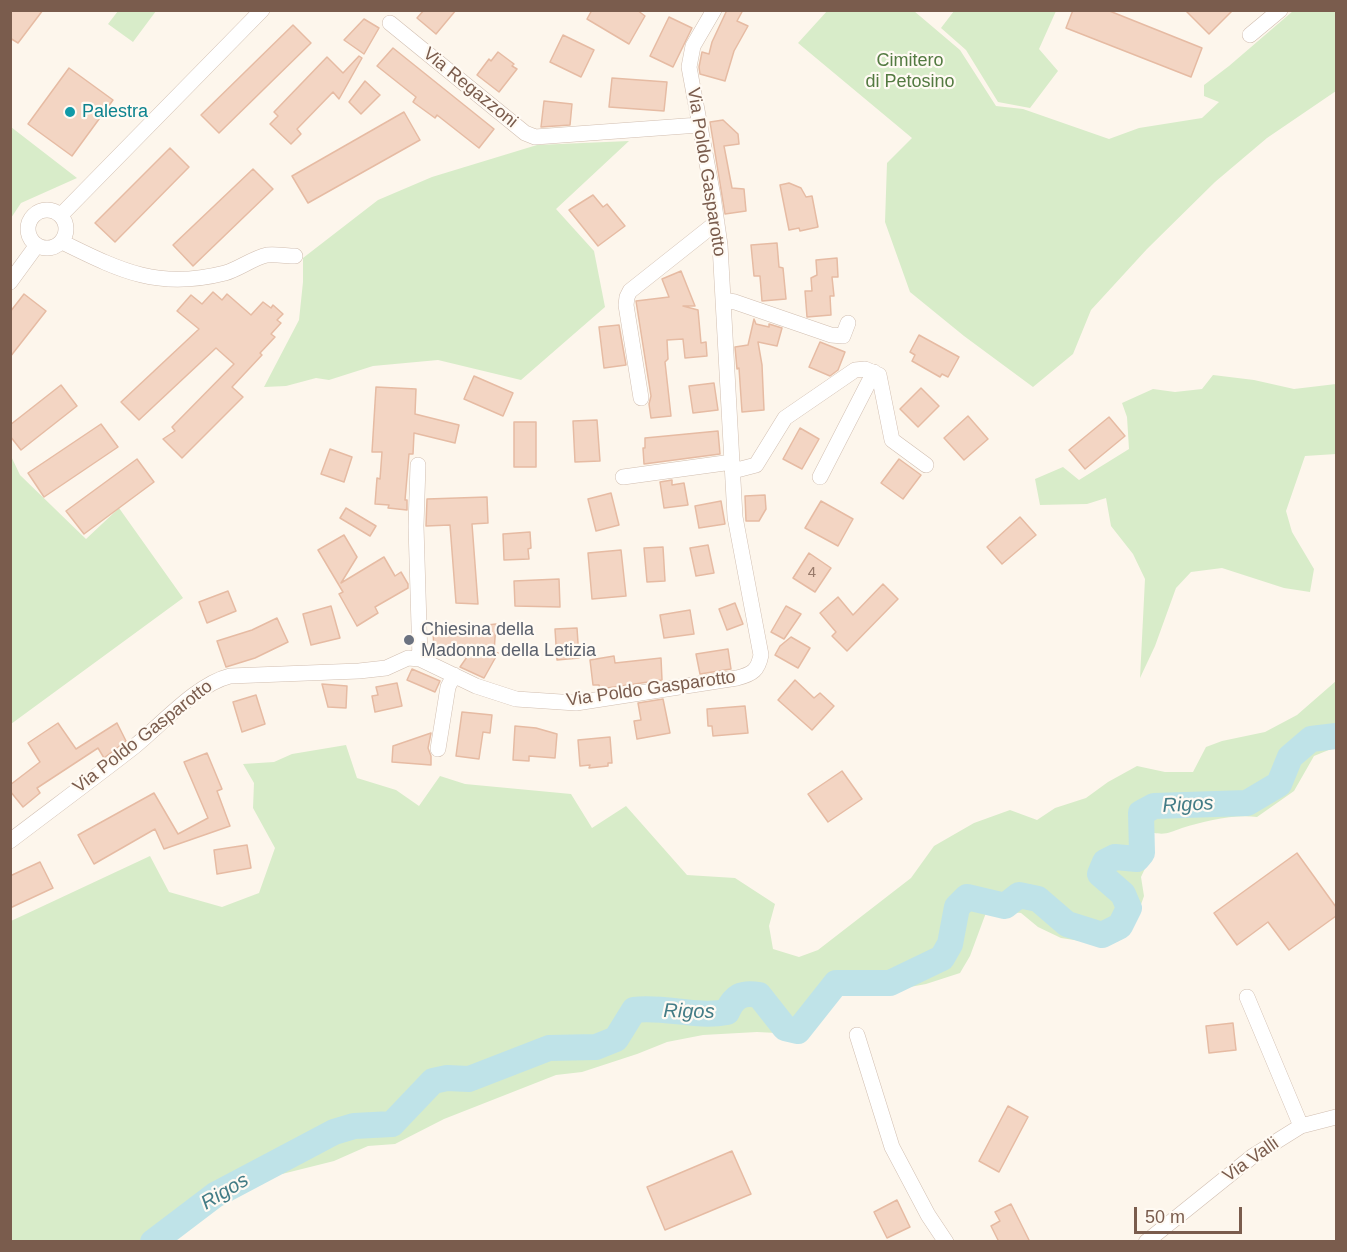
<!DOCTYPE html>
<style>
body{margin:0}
#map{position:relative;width:1347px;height:1252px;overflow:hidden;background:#fdf6ec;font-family:Arial,sans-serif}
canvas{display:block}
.frame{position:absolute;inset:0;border:12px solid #7a5c4d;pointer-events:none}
.scale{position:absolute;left:1134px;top:1207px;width:108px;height:27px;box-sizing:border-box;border:3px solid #7a5c4d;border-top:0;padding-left:8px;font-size:18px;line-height:21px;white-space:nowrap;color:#7a5c4d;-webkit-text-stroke:4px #fffaf3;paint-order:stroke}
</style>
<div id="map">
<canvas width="1347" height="1252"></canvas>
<div class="frame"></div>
<div class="scale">50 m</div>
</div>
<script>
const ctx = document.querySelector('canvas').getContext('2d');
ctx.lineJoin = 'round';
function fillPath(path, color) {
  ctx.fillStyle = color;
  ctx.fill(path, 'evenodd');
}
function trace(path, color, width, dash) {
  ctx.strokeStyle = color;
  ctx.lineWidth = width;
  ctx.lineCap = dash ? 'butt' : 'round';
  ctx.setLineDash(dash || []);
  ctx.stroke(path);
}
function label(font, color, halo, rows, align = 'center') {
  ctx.font = font + ' Arial,sans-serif';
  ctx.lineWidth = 4.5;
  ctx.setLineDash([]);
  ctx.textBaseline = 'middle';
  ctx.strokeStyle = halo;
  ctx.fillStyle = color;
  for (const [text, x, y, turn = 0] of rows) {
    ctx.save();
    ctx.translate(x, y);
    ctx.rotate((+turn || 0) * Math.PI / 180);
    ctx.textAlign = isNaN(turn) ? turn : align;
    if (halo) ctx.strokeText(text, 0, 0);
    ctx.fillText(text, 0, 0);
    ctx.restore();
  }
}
fillPath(new Path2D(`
 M828,10L914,11L960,50L996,106L1023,109L1109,139L1139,128L1202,118L1219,102L1204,96V85L1229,66L1293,11H1336V91L1267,138L1215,182L1147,249L1091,310L1073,354L1033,387L964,336L910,292L885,222L887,163L912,138L798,43Z
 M118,11V10L156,11L133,42L108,24Z
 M954,11H1056L1039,49L1058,71L1030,108L998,102L966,50L941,28Z
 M11,127L77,178L21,203L11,218Z
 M629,141L556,209L594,251L605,307L521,380L438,360L373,366L329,380L316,378L286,386L264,387L299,320L303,282V258L378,200L432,177L537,145Z
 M1213,375L1254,380L1294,389L1336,384V454L1305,456L1286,511L1292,532L1314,569L1310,592L1284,588L1222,568L1191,572L1176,588L1155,646L1140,678L1145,579L1133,554L1111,526L1106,498L1087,504L1040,505L1035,479L1063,467L1079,480L1129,449L1127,417L1122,403L1153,389L1175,392L1202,389Z
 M10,454L20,475L86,539L119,508L183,598L11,724Z
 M1336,681V747L1314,756L1294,791L1257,817C1233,814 1205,821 1182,828C1170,832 1167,835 1154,833L1153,844L1147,851L1148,862L1141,877L1144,896L1137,916L1100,944L1061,938L1038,927L1021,913L987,910L970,956L960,973L926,984L878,993L834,995C823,1010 809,1022 798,1038L777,1033L757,1032L703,1035L667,1042L637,1054L582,1072L556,1075L444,1119L395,1144L368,1146L334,1161L282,1174L260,1176L233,1193L210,1212L160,1241H11V921L150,856L169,892L222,907L259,893L275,848L253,808L254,783L243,764L274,762L292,754L346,745L357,778L396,790L419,806L440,776L465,784L571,794L592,828L626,806L687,875L735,878L775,904L769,926L773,949L799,957L818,950L911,878L934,846L974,823L1010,810L1037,820L1055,808L1086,798L1108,782L1137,766L1165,772H1193L1206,747L1222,741L1265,732L1297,715Z`), '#d8ecc9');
trace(new Path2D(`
 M153,1242L215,1195L334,1132L354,1126L392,1124L433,1081L447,1078L469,1079L549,1048L596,1047L616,1039L634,1010C665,1006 696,1018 727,1012C734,996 742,992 759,995L785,1028L798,1031L836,983H890L942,958L950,944L957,907L967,897L1005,906L1019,895L1038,899L1067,924L1102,935L1120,926L1129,908L1123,894L1100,874L1105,862L1115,857L1137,859L1142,853L1141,813L1154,806L1247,803L1279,784L1290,757L1311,739L1336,736`), '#bfe3e8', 26);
const building = new Path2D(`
 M10,10H43L18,43L10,38Z
 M424,10H456L436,34L417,18Z
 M592,10H637L645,16L629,44L587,19Z
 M727,10H743L737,21L748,26L734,51L725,81L700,74L699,67L702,52L709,54L712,42Z
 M1073,10H1107L1202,48L1191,77L1066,28Z
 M1185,10H1233L1209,34Z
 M669,17L692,28L673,67L650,56Z
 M364,19L379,28L364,54L344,40Z
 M293,25L311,43L219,133L201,115Z
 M563,35L594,50L581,77L550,62Z
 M393,48L494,129L479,148L437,115L435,118L413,102L416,97L377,66Z
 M498,52L514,64L512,66L517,69L499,92L477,75L489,59L491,61Z
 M359,56L362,58L339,99L333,92L297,129L301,134L291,144L270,124L278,116L274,112L327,57L343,73Z
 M69,68L113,100L72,156L28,124Z
 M612,78L667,82L664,111L609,107Z
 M365,81L380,95L361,114L349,102Z
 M544,101L572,104L570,125L541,127Z
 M404,112L420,140L308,203L292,176Z
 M723,120L738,134L739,144L724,146L732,188L744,189L746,211L725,214L710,122Z
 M170,148L189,167L115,242L95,223Z
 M253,169L273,189L193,266L173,245Z
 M789,183L801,188L806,197L812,196L818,227L800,231L799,228L789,230L780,185Z
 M593,195L603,207L607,204L625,226L598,246L569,210Z
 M777,243L779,267L783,268L786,299L762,301L760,276H754L751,245Z
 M837,258L838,277H832L834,296H830L831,315L807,317L805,291H812L811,278L817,275L816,260Z
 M681,271L695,306H683L698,310L701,343L706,342L707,356L685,358L683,339L667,340L668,359L665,362L671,416L651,418L649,404L651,396L636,301L669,297L662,279Z
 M213,292L222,300L227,294L251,315L263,302L271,308L273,305L283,314L277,320L281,323L271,334L275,337L260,353L262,355L232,387L243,397L182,458L163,439L175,431L172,427L234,364L216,348L139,420L121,402L199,329L177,311L191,295L202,304Z
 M24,294L46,311L10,357V312Z
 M754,319L756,324L769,327V324L782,328L777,346L758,342L762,365L764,410L742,412L739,368L737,369L735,347L748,345Z
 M619,325L626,365L604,368L599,327Z
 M919,335L959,357L948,377L942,374L940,377L912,361L915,355L910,352Z
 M820,342L845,352L838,370L830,376L809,367Z
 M474,376L513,393L503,416L464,399Z
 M714,383L718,410L693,413L689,386Z
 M61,385L77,406L21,450L10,436V425Z
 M376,387L416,389L415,414L459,425L455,443L414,433L413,454H409L405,500H407V510L388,508L389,505L375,504L377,478L380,479L382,452H372Z
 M921,388L939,406L918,427L900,409Z
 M968,416L988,439L964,460L944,438Z
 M1109,417L1125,436L1085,469L1069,450Z
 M597,420L600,461L575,462L573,421Z
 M514,422H536V467H514Z
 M101,424L118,447L44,497L28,473Z
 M800,428L819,439L802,469L783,459Z
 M718,431L720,454L644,464L643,448H645V438Z
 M330,449L352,457L344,482L321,474Z
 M137,459L154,482L84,534L66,511Z
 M899,459L921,475L903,499L881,483Z
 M672,480V485L684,483L688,505L664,508L660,482Z
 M611,493L619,525L596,531L588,499Z
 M765,495L766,509L759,521H746L745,496Z
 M487,497L488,523L472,524L478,604L456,603L450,525L426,526L427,499Z
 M721,501L725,524L699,528L695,506Z
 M821,501L853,519L838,546L805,528Z
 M346,508L376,526L370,536L340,518Z
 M1020,517L1036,535L1002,564L987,547Z
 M530,532L531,548L528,549L529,559L504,560L503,534Z
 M344,535L357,557L341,583L384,557L395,576L401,572L408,584V588L375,607L378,613L357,626L339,594L343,592L318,550Z
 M708,545L714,573L696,576L690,548Z
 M663,547L665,581L647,582L644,548Z
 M621,550L626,596L592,599L588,553Z
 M809,553L831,568L815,592L793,578Z
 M559,579L560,607L515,606L514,581Z
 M883,584L898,599L847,651L832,636L836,632L820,613L838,597L853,615Z
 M228,591L236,611L207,623L199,602Z
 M735,603L743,624L727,630L719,609Z
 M331,606L340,638L311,645L303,614Z
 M786,606L801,614L784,639L771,632Z
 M690,610L694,634L664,638L660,615Z
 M277,618L288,642L255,658L226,667L217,641L252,630Z
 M496,624L494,652L498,653L484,678L460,667L467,657L434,650L433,631Z
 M577,628L579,658L557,660L555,629Z
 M791,637L810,648L798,668L775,655L780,646Z
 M728,649L731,669L700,674L696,654Z
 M614,656L615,663L661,658L662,680L600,689L599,685H593L590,660Z
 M412,669L440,681L435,692L407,680Z
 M795,680L814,698L820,693L834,706L812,730L778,700Z
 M397,683L402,706L375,712L372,696L378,695L376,687Z
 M322,684L347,686L346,708L328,707Z
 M256,695L265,724L242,732L233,702Z
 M663,699L670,733L637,739L634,721L641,720L638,703Z
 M745,706L748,733L713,736L712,726H708L707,709Z
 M462,712L492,715L490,733L483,732L479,759L456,756Z
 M58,723L76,749L117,723L126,741L104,758L98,748L37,788L40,793L23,807L10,791V785L40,762L28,743Z
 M515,726L536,728L557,734L555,758L529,756V761L513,760Z
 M431,733L428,748L431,756V765L392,762L393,746Z
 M610,737L612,763H608V766L589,768L590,765L580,766L578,740Z
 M207,753L222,789L217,791L230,826L164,849L155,829L94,864L78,835L154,793L178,834L208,818L184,762Z
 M842,771L862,799L828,822L808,794Z
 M247,845L251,868L217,874L214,850Z
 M1297,853L1336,907V916L1289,950L1268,922L1237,945L1214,913Z
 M40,862L53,888L10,908V876Z
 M1233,1023L1236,1050L1209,1053L1206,1026Z
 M1008,1106L1028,1117L999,1172L979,1161Z
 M732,1151L751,1194L665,1230L647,1187Z
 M897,1200L910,1227L887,1238L874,1212Z
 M1011,1204L1030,1242H999L991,1226L1000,1221L995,1212Z`);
fillPath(building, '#f3d5c3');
trace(building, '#e6bba3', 1.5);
const minor = new Path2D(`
 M390,23L525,133L535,137L699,125
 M1250,35L1280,10
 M28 229a19 19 0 1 1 38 0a19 19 0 1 1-38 0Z
 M61,215L262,10
 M62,242C121,271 158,290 225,273C239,269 253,258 267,255C276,254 287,256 295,256
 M10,282L37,245
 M723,300L735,302L831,335L843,336L848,323
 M641,398L626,305L627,297L630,291L717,222
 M418,465L416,526L420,659
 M733,471L756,465L785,418L855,370L865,369L879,375L892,440L926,465
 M623,477L732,462
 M820,477L874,372
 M438,749L448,687L454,675
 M10,841C52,809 94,778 135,746C162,724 197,684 230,676L359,671L386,668L408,658L420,659L476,686L516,699L576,703L737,678C753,674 758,670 761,655L735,517L720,245L713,196L689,67L693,46L714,10
 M1247,997L1301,1126
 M857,1035L892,1147L928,1215L946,1242
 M1146,1242L1253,1156L1301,1126L1336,1117`);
trace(minor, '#d1beb0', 16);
trace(minor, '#fff', 15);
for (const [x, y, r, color] of [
 [70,112,6,"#0f9aa8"],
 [409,640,6,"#6b7280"]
]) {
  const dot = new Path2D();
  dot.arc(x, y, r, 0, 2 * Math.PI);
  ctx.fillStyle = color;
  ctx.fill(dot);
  trace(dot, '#fffaf3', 2);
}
label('15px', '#987a6a', null, [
 ["4",812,573]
]);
label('18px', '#537a41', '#fffaf3', [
 ["Cimitero",910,61],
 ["di Petosino",910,82]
]);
label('18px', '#7a5c4d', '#fffaf3', [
 ["Via Regazzoni",470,88,39],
 ["Via Poldo Gasparotto",706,172,81],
 ["Via Poldo Gasparotto",651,689,-8],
 ["Via Poldo Gasparotto",143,737,-38],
 ["Via Valli",1251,1160,-35]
]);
label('18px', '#0d838f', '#fffaf3', [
 ["Palestra",82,112]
], 'left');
label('18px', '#5b616d', '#fffaf3', [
 ["Chiesina della",421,630],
 ["Madonna della Letizia",421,651]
], 'left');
label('italic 20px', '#437c86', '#fffaf3', [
 ["Rigos",1188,805,-3],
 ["Rigos",689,1012,1],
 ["Rigos",225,1192,-31]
]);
</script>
